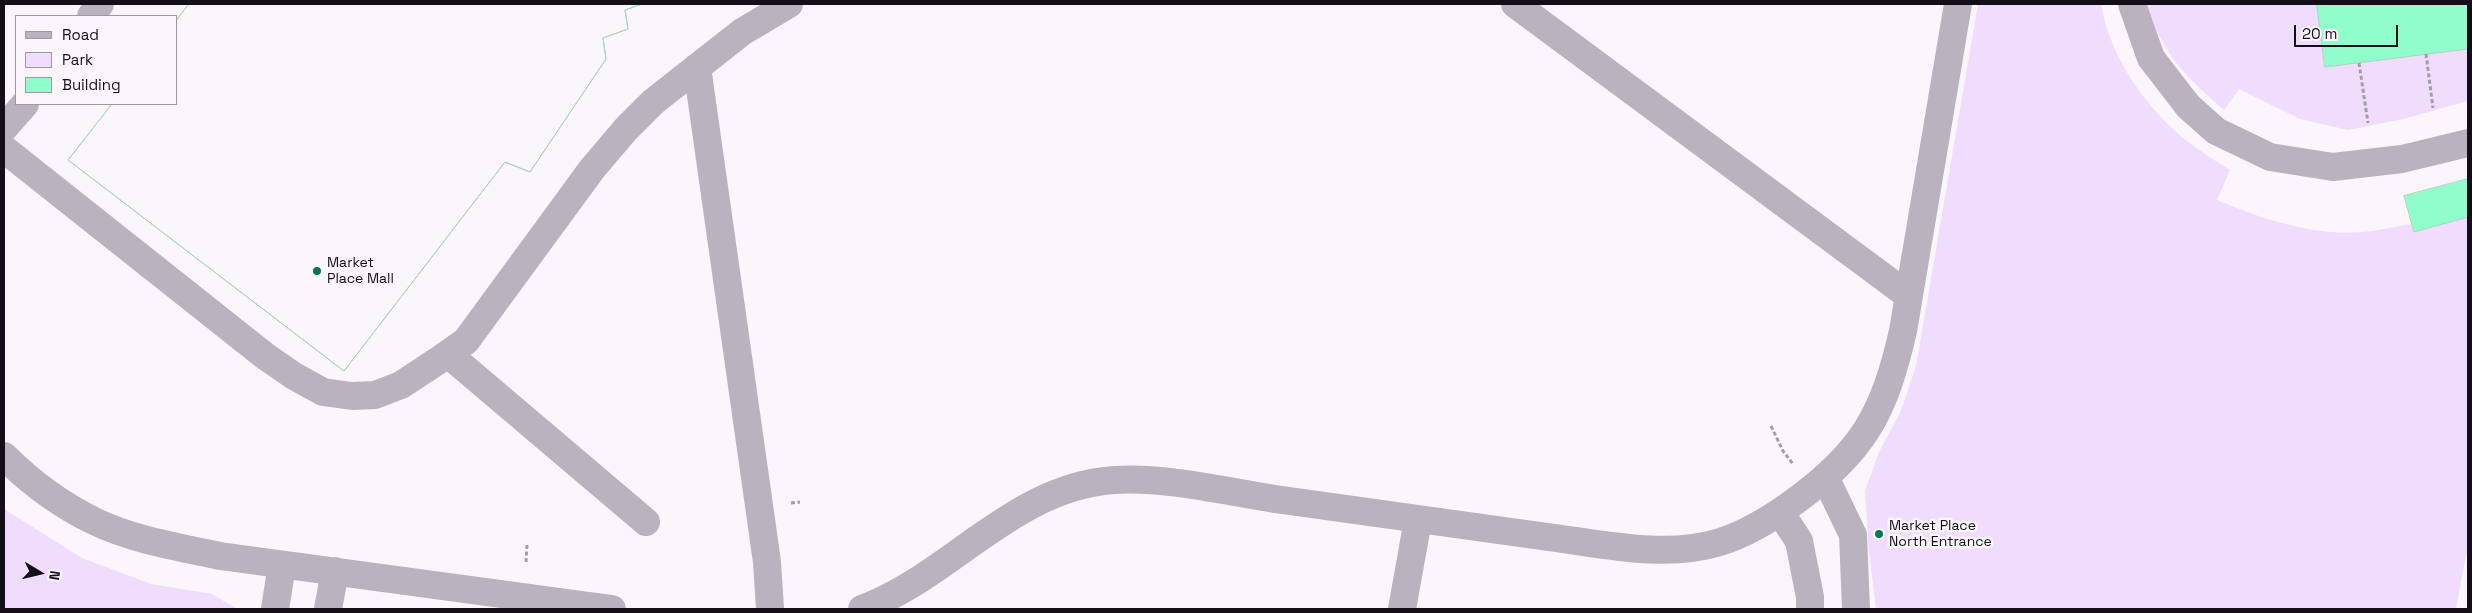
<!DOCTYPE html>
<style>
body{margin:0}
#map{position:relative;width:2472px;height:613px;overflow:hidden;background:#faf6fc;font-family:"Space Grotesk",sans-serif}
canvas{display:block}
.frame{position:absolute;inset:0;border:5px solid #140e18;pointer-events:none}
.legend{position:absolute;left:15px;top:15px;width:162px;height:90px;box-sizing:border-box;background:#faf6fc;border:1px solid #9e99a1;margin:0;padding:6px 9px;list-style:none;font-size:15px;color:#140e18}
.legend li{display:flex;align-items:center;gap:10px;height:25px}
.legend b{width:25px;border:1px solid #9e99a1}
.north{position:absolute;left:15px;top:548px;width:50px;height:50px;-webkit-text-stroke:4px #faf6fc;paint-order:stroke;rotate:99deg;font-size:14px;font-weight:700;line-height:20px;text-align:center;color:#140e18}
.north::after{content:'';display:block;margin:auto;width:18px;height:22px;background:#140e18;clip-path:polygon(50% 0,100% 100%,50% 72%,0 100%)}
.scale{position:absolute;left:2294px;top:25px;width:104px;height:22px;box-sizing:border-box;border:2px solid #140e18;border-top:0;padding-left:6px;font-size:15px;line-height:18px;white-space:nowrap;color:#140e18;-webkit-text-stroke:4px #faf6fc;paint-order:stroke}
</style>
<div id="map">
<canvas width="2472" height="613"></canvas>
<div class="frame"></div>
<ul class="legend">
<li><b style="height:6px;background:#bab2be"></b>Road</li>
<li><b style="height:14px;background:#f0dcfc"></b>Park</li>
<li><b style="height:14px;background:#90fecb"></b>Building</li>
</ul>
<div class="north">N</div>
<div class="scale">20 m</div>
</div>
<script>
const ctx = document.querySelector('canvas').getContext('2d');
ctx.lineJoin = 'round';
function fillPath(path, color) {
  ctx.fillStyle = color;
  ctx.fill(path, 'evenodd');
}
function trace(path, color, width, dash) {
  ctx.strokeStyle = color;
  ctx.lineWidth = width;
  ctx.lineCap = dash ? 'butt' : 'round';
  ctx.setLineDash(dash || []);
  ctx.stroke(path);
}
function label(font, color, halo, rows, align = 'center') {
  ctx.font = font + ' "Space Grotesk",sans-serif';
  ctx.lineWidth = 5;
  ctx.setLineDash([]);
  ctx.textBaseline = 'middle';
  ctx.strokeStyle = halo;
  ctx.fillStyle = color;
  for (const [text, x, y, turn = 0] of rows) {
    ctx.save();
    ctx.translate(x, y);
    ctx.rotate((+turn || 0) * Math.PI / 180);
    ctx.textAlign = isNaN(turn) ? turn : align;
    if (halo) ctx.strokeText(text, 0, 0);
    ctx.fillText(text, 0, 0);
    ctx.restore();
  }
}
fillPath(new Path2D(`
 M1978,4H2101C2110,58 2146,108 2188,142C2201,152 2216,161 2230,170L2217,200C2262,219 2312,236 2362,232C2379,231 2395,226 2412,224L2414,232L2468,217V545L2456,609H1876L1869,552L1865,491L1879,452L1901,411L1916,366Z
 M2147,4H2468V101L2403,119L2348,130L2300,119L2239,89L2224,110C2186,77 2162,54 2147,4Z
 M4,509L82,558L151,584L212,594L237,609H4Z`), '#f0dcfc');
const building = new Path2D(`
 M189,4H642L625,10L628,29L603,38L606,59L530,172L505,162L344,371L68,160L112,104H176V21Z
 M189,4H642L625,10L628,29L603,38L606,59L530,172L505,162L344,371L68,160L112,104H176V21Z
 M2317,4H2468V49L2325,67Z
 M2468,179V217L2414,232L2404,196Z`);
fillPath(building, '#90fecb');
trace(building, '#b0d1bf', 1);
trace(new Path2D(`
 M2426,54L2433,108
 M2359,63L2368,123
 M1771,426L1783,451L1793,464
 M791,503L800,502
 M526,562L527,545`), '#a39ea6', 3, [4, 2.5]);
trace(new Path2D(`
 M1515,4L1909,296
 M2132,4L2151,58L2188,106L2216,131L2270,157L2333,167L2402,159L2468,143
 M91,16L100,4
 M697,67L767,562L770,609
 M4,128L25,104
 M4,149L265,356L294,376L323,392L352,396L375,395L401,385L439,360L466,341L592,169L626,129L653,102L742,32L789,4
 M448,354L646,522
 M4,456C30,482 61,505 94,521C133,540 178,547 220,556L612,609
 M1826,479L1853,535L1856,609
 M1780,512L1799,541L1810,597V609
 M275,609L282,565
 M328,609L335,571
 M862,609C951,576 1014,486 1115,480C1168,477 1223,491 1275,499C1366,512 1457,524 1548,537C1603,544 1666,559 1720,542C1746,534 1772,518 1794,502C1863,452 1884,414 1903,331L1958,4
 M1402,609L1418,520`), '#bab2be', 28);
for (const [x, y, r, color] of [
 [317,271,5,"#077752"],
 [1879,534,5,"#077752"]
]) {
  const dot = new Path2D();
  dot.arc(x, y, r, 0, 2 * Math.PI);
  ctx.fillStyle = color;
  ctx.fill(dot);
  trace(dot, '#faf6fc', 2);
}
label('14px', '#140e18', '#faf6fc', [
 ["Market",327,263],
 ["Place Mall",327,279],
 ["Market Place",1889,526],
 ["North Entrance",1889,542]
], 'left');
</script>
